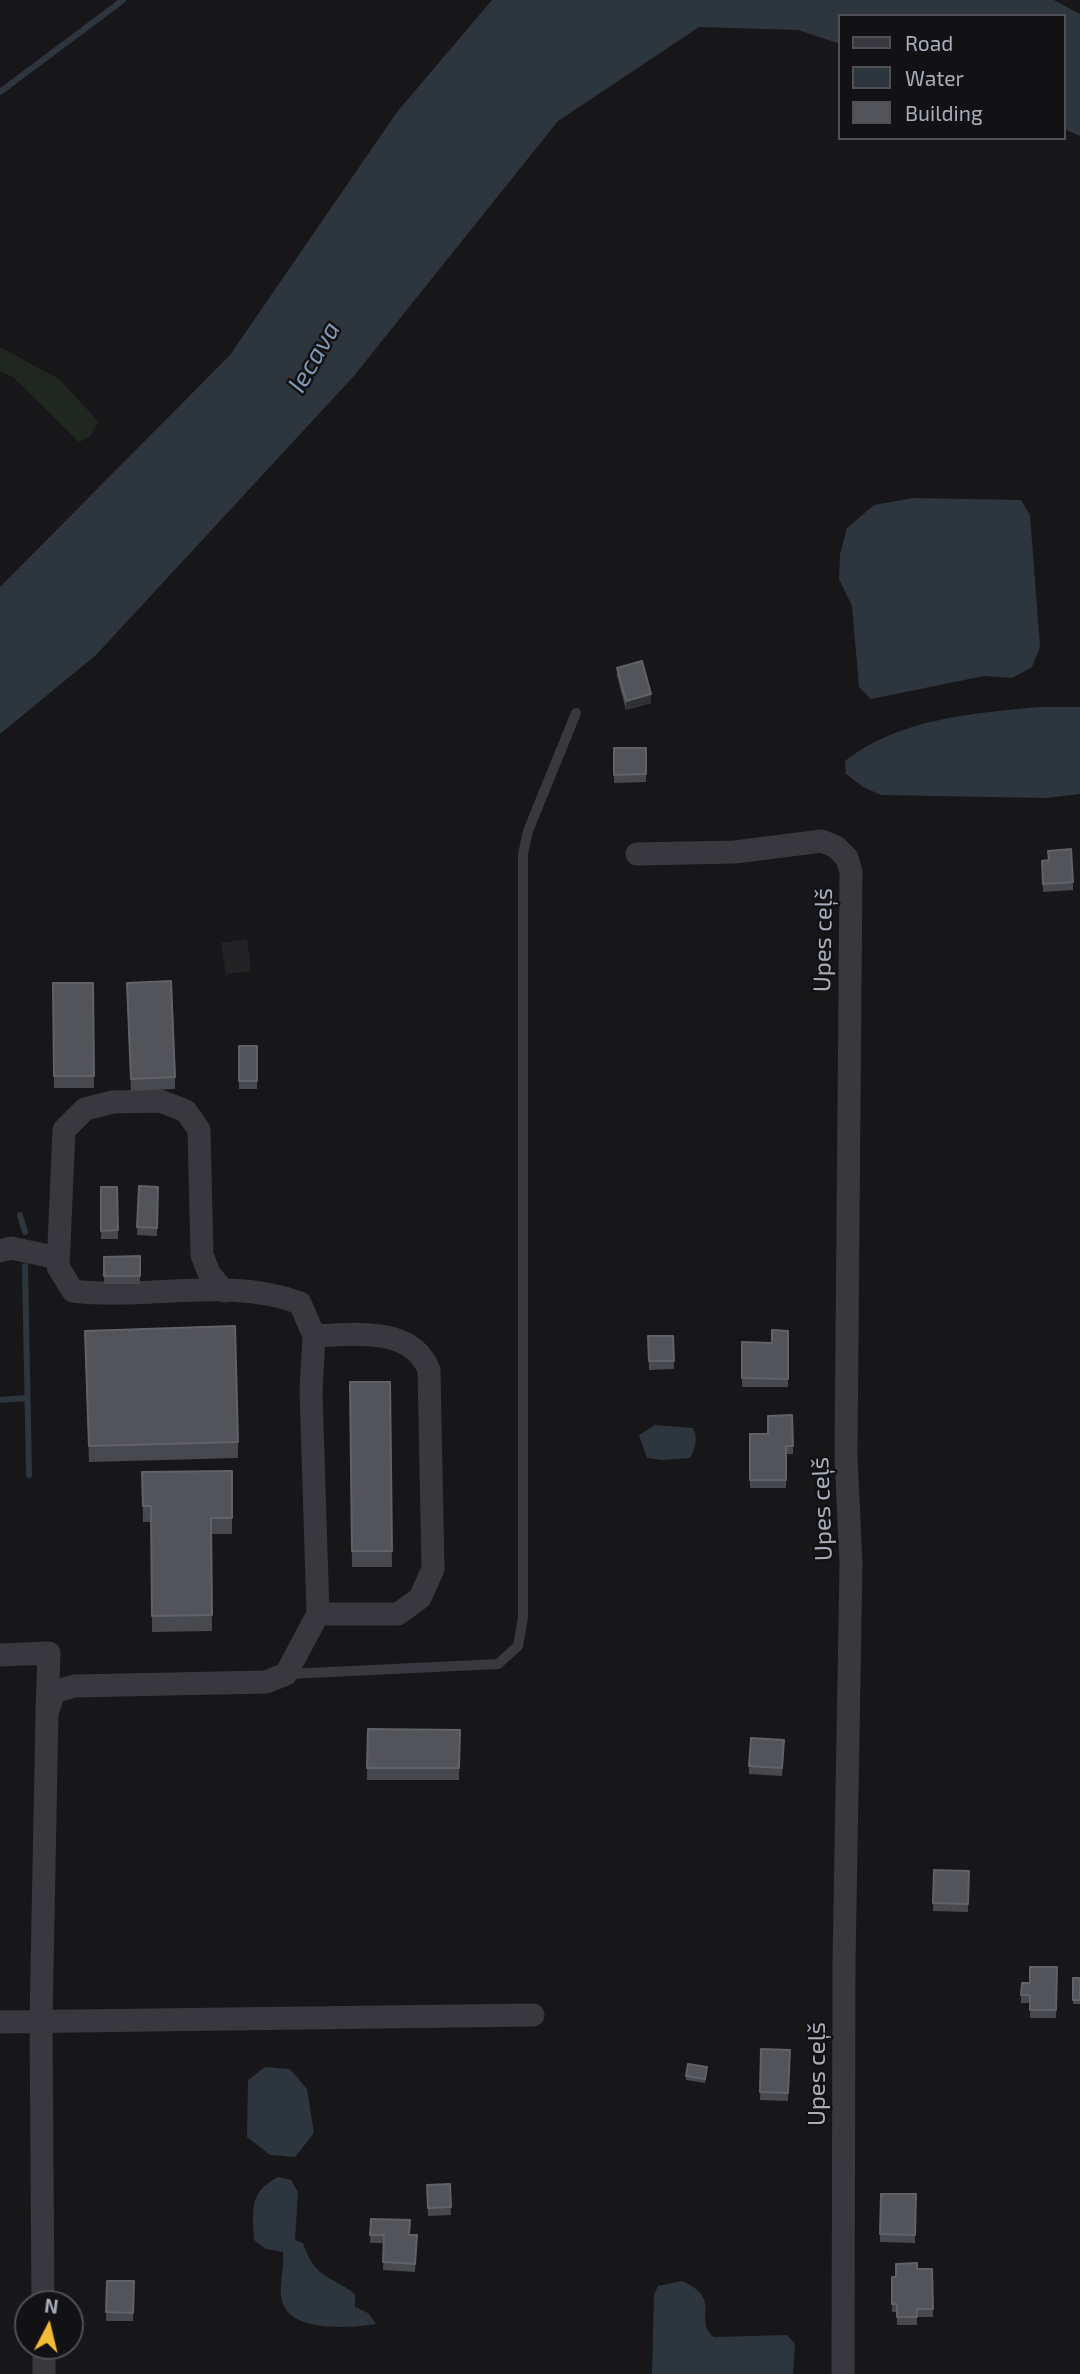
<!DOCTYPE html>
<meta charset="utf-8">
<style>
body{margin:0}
#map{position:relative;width:1080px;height:2374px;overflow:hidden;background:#171719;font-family:"Exo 2",sans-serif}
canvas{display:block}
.legend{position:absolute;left:838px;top:14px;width:228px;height:126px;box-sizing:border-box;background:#121214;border:2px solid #4e5056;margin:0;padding:9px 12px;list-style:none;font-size:21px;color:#a9adb9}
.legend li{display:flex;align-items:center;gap:14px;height:35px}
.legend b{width:35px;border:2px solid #4e5056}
.north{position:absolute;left:14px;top:2290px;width:70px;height:70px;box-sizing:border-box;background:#121214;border:2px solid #4e5056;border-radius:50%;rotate:7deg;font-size:19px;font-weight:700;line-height:28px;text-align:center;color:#a9adb9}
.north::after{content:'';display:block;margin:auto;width:24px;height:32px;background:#f2bb35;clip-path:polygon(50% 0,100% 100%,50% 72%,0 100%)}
</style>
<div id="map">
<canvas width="1080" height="2374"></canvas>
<ul class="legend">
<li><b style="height:9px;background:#38383e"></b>Road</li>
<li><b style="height:19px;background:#2d353d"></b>Water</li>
<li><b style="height:19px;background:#53545a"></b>Building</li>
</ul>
<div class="north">N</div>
</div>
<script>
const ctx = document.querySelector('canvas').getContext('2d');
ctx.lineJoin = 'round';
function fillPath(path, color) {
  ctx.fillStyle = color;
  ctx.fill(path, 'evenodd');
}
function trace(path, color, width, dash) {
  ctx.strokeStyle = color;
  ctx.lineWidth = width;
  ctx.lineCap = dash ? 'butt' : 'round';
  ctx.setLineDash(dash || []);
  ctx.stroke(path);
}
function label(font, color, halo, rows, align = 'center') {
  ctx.font = font + ' "Exo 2",sans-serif';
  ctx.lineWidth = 5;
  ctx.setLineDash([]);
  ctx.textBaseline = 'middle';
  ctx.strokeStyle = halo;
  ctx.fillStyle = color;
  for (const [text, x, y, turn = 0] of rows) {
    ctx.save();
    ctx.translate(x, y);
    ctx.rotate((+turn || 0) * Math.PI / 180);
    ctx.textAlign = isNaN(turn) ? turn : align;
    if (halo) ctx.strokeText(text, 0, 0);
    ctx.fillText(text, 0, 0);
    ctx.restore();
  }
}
fillPath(new Path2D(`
 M247,939L251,971L226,974L221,943Z`), '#232326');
fillPath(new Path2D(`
 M0,347L59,379L98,421L90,437L79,442L13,377L0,371Z`), '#1f2720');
fillPath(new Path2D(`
 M492,0H1054L1080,14V136L1064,129V16H840V44L798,30L699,27L558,121L353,377L96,655L0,734V587L230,355L397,112Z
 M913,498L1021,500L1030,515L1040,647L1032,667L1012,678L984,676L871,699L859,687L852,606L839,579L840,554L847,528L874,505Z
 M1041,707H1080V794L1046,798L881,795L863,787L846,774L845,761C900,718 974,713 1041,707Z
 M655,1425L693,1428C698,1439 696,1447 690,1458L662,1460L647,1458L639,1435Z
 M265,2067L290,2069L307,2089L314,2133L295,2157L270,2155L247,2137L248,2080Z
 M278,2177L291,2180L298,2192L295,2240L303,2243C316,2280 327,2273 355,2294V2307L368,2313L376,2324C351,2328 290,2333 282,2301C278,2285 285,2268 283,2252L266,2249L254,2240C253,2209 248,2193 278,2177Z
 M682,2281C724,2299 692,2321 714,2337L787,2335L795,2344L793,2374H652L654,2295L658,2286Z`), '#2d353d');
trace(new Path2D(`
 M0,92L123,0
 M20,1215L25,1232
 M25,1266L29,1475
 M0,1400L27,1398`), '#2d353d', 6);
trace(new Path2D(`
 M288,1674L498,1664L518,1646L523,1618V854L528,831L576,713`), '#38383e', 10);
trace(new Path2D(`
 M637,854L735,852L822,841L836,847L847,858L851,872L846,1456L851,1564L844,1963L843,2374
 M0,1251L11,1248L58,1258
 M314,1336C353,1335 411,1325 429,1370L433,1569L420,1598L398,1614H318
 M0,1655L49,1653L47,1709
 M0,2022L533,2015
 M43,2304L41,2021L47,1713L54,1692L74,1686L266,1682L286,1674L318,1614L311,1391L314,1336L300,1303C230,1276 147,1300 73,1291L58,1267L64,1130L85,1109L113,1102L160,1101L186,1111L199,1130L202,1255L209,1273L224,1291
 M44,2346V2374`), '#38383e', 23);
fillPath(new Path2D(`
 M617,668L651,703L626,710L617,676Z
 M614,748H646V782L614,783Z
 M1048,851L1073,882V890L1043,892L1042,861H1048Z
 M53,983H93L94,1088H54Z
 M127,995L175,1077V1089L131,1091Z
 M239,1046H257V1089H239Z
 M139,1186L158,1187L157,1236L137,1235Z
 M101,1187H117L118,1239H101Z
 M140,1256V1284H104V1257Z
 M788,1331V1387H742V1342L772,1343Z
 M648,1336H673L674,1369L649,1370Z
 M85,1347L238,1442V1458L89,1462Z
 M350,1382H390L392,1567H352Z
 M750,1434L793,1446V1454H786V1488H750Z
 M232,1471V1534H211L212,1631L152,1632L151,1522H143L142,1472Z
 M368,1729L460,1730L459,1780H367Z
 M784,1748L782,1776L749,1774V1766Z
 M934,1870L969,1871L968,1912L933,1911Z
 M1057,1967L1056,2018H1030V2003H1021V1995L1030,1983Z
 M1073,1978H1080V2004H1073Z
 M761,2049L790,2050L788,2101L760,2100Z
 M707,2071L705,2083L686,2080V2076Z
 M450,2184L451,2215L428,2216L427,2185Z
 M916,2194L915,2243L880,2242V2234Z
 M371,2219L410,2235H417L415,2272L383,2270L384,2243H370Z
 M917,2269H932L933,2317H917V2325H897V2312H892V2277H896Z
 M107,2281H134L133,2321H106Z`), '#48494e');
fillPath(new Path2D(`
 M651,694V703L626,710V701Z`), '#303134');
const building = new Path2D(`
 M642,661L651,694L626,701L617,668Z
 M614,748H646V774L614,775Z
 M1071,849L1073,882L1043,884L1042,861L1049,860L1048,851Z
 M171,981L175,1077L131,1079L127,983Z
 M53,983H93L94,1076H54Z
 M239,1046H257V1081H239Z
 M139,1186L158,1187L157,1228L137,1227Z
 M101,1187H117L118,1230L101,1231Z
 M140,1256V1276H104V1257Z
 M235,1326L238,1442L89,1446L85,1331Z
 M772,1330L788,1331V1379L742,1378V1342L772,1343Z
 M648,1336H673L674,1361H649Z
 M350,1382H390L392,1551H352Z
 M792,1415L793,1446H786V1480H750V1434H768V1416Z
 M232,1471V1518H211L212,1615L152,1616L151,1506H143L142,1472Z
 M368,1729L460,1730L459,1768H367Z
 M751,1738L784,1740L782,1768L749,1766Z
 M934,1870L969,1871L968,1904L933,1903Z
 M1030,1967H1057L1056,2010H1030V1995H1021L1022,1983H1030Z
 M1073,1978H1080V2000H1073Z
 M761,2049L790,2050L788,2093L760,2092Z
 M688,2064L707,2067L705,2079L686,2076Z
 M450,2184L451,2207L428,2208L427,2185Z
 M881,2194H916L915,2235L880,2234Z
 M371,2219L410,2220L409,2235H417L415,2264L383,2262L384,2235H370Z
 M917,2263V2269H932L933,2309H917V2317H897V2304H892V2277H896V2264Z
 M107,2281H134L133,2313L106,2312Z`);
fillPath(building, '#53545a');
trace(building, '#606268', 2);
label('24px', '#a9adb9', '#121214', [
 ["Upes ceļš",823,940,-89],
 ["Upes ceļš",822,1509,-92],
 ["Upes ceļš",817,2074,-90]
]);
label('italic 26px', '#8099b4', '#121214', [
 ["Iecava",314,357,-60]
]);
</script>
